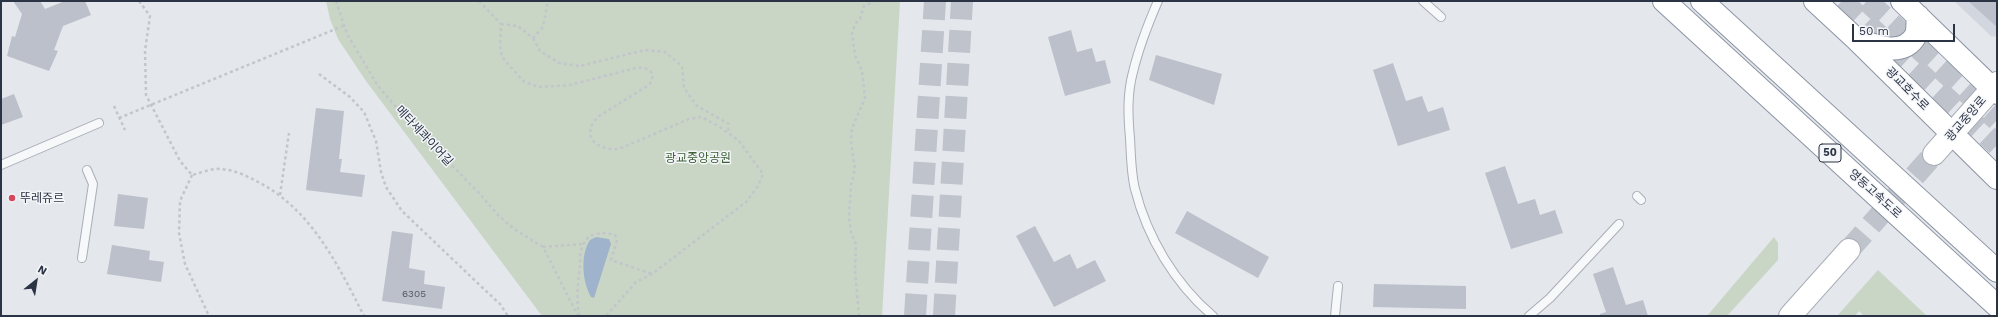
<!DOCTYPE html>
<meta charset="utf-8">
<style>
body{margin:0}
#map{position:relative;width:1998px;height:317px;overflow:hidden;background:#e4e7ec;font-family:"Work Sans",sans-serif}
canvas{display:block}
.frame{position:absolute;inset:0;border:2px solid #2b3445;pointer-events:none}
.north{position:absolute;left:16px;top:261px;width:40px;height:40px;-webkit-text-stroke:3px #f4f6f9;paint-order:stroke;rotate:30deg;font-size:11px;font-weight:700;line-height:16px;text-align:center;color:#2b3445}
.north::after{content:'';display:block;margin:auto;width:14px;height:18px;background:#2b3445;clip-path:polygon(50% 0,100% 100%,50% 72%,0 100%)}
.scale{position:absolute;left:1852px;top:24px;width:103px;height:18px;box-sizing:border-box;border:2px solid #2b3445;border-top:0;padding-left:5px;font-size:12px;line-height:14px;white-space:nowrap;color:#2b3445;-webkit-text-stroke:3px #f4f6f9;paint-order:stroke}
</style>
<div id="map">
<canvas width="1998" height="317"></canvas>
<div class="frame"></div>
<div class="north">N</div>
<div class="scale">50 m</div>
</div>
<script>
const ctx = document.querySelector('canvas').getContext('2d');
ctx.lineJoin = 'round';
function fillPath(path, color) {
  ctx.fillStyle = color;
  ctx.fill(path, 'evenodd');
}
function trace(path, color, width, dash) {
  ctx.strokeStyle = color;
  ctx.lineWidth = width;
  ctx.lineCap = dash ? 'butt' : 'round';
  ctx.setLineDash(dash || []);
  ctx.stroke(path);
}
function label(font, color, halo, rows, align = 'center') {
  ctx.font = font + ' "Work Sans","Noto Sans KR",sans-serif';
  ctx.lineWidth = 3;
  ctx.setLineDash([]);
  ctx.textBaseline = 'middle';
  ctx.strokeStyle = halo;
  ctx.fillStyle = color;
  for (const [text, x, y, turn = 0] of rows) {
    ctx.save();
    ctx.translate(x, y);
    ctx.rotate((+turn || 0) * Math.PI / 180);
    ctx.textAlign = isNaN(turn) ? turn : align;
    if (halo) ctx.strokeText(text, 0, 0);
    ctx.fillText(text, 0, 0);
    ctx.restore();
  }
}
fillPath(new Path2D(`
 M1954,1H1997V37L1991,36Z`), '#d2d6de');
fillPath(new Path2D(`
 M326,1H900L882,316H542L366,81L338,39L330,19Z
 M1774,237L1778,243V260L1727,316H1707Z
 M1878,270L1927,316H1864L1859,311L1855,316H1837Z`), '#c9d6c5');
fillPath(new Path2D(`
 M596,237L609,239L611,244L594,298L591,297C582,281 580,255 590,240Z`), '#9fb4cc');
fillPath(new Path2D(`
 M13,1H40L45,9L65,1H85L91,15L63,26L54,50L58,51L49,71L7,56L12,36L15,37L22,14Z
 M1968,1H1997V27Z
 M1071,30L1077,52L1092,48L1096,62L1105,60L1111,83L1065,96L1048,37Z
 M1156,55L1222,74L1214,105L1149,80Z
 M1393,63L1406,101L1422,96L1428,112L1443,107L1450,130L1398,146L1373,70Z
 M14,94L23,117L1,125V99Z
 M316,108L344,111L339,159H342L340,172L365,175L362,197L306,190Z
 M1505,166L1518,204L1535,199L1540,215L1555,210L1563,233L1511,249L1485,173Z
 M118,194L148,198L144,229L114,226Z
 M1187,211L1269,257L1258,278L1175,233Z
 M1035,226L1054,262L1070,254L1077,269L1095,260L1106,281L1054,307L1016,236Z
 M392,231L413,234L409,268L425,271L424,284L445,287L442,309L382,301Z
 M112,245L150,251L149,260L164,262L161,282L107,274Z
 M1613,267L1626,305L1643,300L1648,316H1600V314L1606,312L1593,274Z
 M1374,284L1466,286V309L1373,307Z`), '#bbc0ca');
trace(new Path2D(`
 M1849,250L1934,154`), '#bfc3cb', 22, [22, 11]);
trace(new Path2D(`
 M1842,1L1997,145
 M1867,1L1997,120
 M915,316L935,1
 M944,316L962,1`), '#bfc3cb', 22, [22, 11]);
const lane = new Path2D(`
 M1158,1C1148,24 1139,47 1133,72C1127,94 1128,116 1130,138C1131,155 1131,173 1135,189C1147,237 1175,284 1213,316
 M1423,1L1441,17
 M1,165L99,123
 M1637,196L1641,200
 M82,258L93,184L87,170
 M1335,316L1338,286
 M1529,316L1550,298L1619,224`);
const secondary = new Path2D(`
 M1934,154L1997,83
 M1790,316L1849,250`);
const highway = new Path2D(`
 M1664,1L1997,306
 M1702,1L1997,271
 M1815,1L1856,39L1997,178
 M1902,1L1997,93
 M1859,40C1877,47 1904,57 1916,35C1918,30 1917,22 1918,16`);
trace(lane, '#a9aeb7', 10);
trace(secondary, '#a9aeb7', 24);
trace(highway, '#8b94a3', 24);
trace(new Path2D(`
 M139,1L150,16L145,51L146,95L180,161L192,175C200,173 212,168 221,169C235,170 247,176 258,182C311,209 338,265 364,316
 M336,1L347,34L378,86L408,121L480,194L498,215L514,229L543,247L578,316
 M479,1L501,24L500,45L502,57L523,81L538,87L570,85L636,68C648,66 658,73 649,85L599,116C579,135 596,151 619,149L689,119L702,117L723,129L739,141L763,174L758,186L746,202L652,274L636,282L606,316
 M501,24L518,26L533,38L543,27L548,1
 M533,38L540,51L559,63L580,66L645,50L665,52L682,66L684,88L697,106L729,124L728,132
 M319,74L350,97L364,112L376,141L381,172L386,187L402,211L486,291L500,304L508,316
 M114,106L125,130
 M119,118L343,26
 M192,175L180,201L179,233L185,264L209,316
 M280,195L289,133
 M543,247L582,244
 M579,316C576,295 578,286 580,266C581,261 579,256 581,251C585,233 599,231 615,235L617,240L611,260L652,274
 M859,316L855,271L856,244L851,233L849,217L851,185L855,169L851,142L852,128L865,98L862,71L855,55L852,34L855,24L860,19L864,6L875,1`), '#c2c5cb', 2.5, [3, 3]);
trace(lane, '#f7f8fa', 8);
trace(secondary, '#fff', 22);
trace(highway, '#fff', 22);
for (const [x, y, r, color] of [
 [12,198,4,"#d1495b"]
]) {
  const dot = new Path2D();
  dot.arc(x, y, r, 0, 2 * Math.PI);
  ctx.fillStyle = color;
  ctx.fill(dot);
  trace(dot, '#f4f6f9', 1.5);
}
label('10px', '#4f5766', null, [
 ["6305",414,294]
]);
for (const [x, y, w] of [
 [1830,153,22]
]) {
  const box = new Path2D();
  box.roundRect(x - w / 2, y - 9, w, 18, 3);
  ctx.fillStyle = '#f4f6f9';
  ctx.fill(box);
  trace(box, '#2b3445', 1);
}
label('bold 11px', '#2b3445', null, [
 ["50",1830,153]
]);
label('12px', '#2b3445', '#f4f6f9', [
 ["광교호수로",1907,89,45],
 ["광교중앙로",1966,119,-49],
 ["메타세콰이어길",424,136,47],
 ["영동고속도로",1875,194,42]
]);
label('12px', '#3f6138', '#f4f6f9', [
 ["광교중앙공원",698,158]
]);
label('12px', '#2b3445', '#f4f6f9', [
 ["뚜레쥬르",20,198]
], 'left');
</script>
